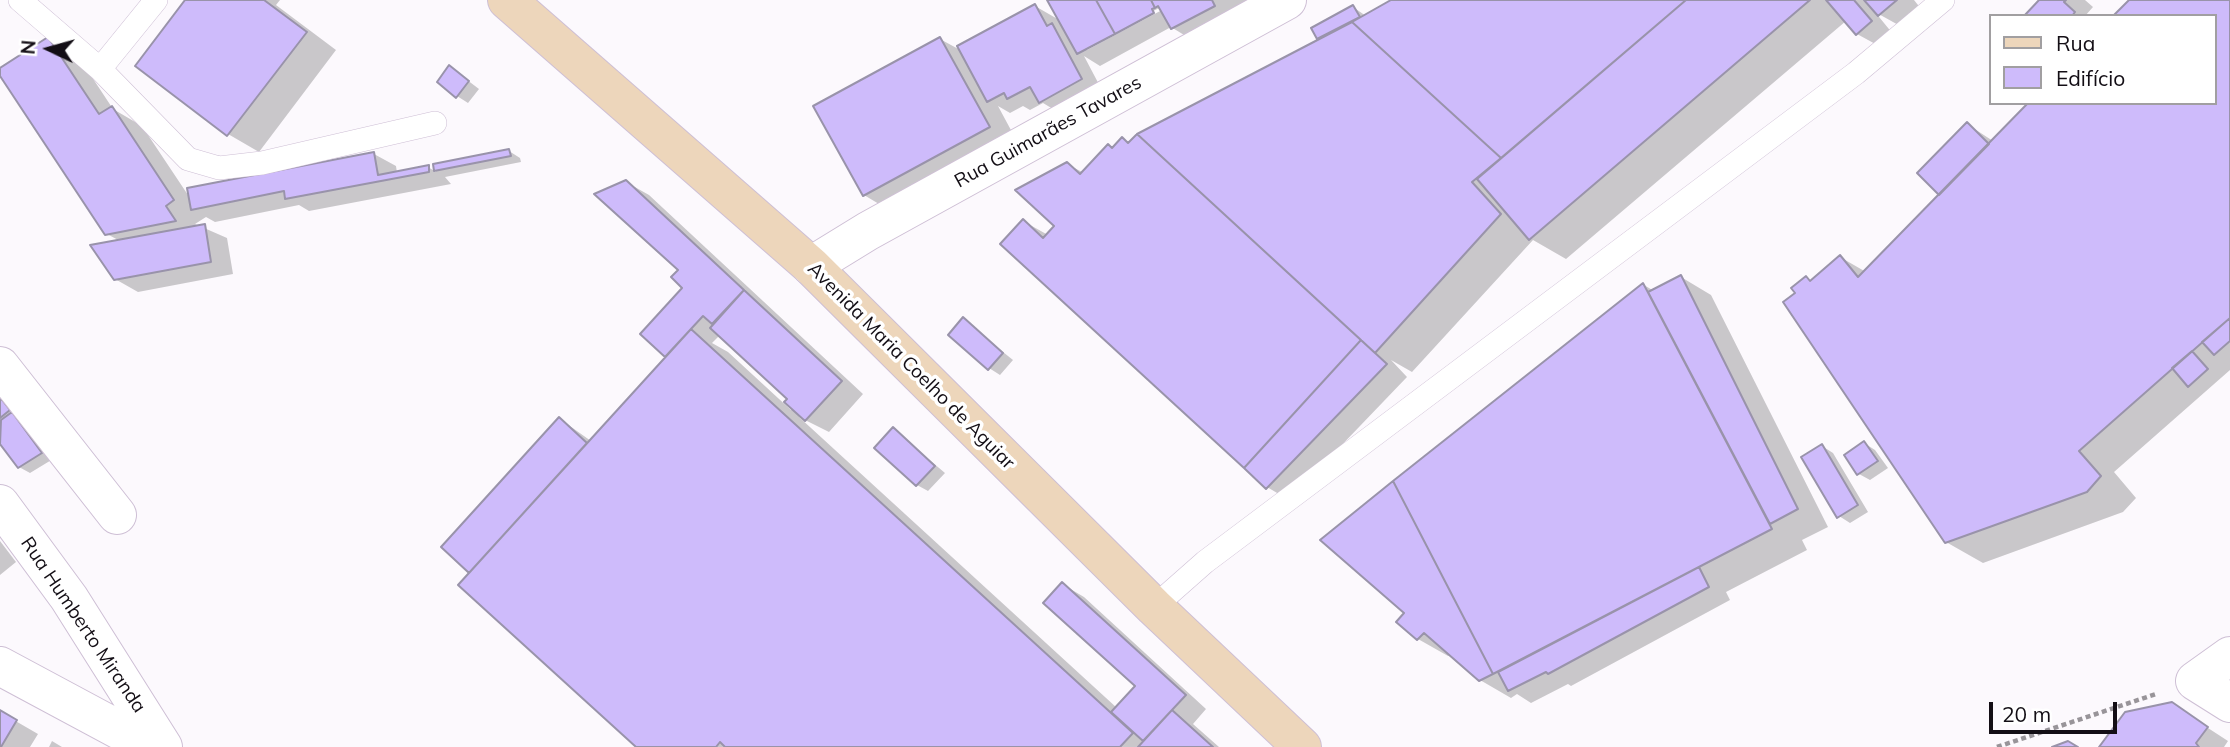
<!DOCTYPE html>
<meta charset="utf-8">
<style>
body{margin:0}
#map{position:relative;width:2230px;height:747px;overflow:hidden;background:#fcf9fd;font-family:Mulish,sans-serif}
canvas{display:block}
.legend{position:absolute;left:1989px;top:14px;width:228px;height:91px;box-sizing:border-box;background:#fff;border:2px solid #a19fa1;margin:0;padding:9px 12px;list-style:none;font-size:21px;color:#130e15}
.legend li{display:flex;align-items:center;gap:14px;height:35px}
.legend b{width:35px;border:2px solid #a19fa1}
.north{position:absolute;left:14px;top:14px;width:70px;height:70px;-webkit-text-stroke:5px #fff;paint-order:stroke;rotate:275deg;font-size:19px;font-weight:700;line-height:28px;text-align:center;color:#130e15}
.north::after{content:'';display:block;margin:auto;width:24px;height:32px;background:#130e15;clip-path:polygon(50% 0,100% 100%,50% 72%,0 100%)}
.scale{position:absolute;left:1989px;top:702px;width:128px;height:32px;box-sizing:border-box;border:4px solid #130e15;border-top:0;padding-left:9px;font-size:21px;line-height:24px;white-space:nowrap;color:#130e15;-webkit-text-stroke:5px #fff;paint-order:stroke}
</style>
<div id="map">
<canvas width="2230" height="747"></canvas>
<ul class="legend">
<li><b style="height:9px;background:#edd6bb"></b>Rua</li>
<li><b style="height:19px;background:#cebbfb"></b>Edifício</li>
</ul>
<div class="north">N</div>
<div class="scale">20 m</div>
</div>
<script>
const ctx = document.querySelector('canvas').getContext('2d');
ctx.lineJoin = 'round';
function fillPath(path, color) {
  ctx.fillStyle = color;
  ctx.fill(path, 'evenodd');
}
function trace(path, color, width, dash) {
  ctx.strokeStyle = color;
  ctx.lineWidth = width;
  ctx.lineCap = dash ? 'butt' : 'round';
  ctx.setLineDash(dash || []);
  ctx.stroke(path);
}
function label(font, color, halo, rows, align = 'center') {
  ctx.font = font + ' Mulish,sans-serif';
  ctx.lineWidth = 7;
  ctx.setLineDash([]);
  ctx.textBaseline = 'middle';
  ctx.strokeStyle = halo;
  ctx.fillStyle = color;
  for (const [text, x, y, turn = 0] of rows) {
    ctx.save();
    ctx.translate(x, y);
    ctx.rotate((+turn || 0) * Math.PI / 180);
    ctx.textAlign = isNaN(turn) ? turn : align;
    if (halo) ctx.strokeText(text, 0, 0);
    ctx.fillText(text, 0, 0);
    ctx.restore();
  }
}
fillPath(new Path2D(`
 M187,0H280L276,5L336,50L259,152L228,134Z
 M1049,0H1270L1194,41L1171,27L1100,66L1084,56L1103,92L1063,115L1043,103L1030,110L1023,106L1010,113L998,106L1019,145L894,213L864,195L940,39L962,51L1035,6L1061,21ZM1161,7L1162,10L1087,50V46Z
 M1395,0H1914L1922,10L1902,27L1875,12L1893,34L1879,46L1857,34L1846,21L1566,259L1533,240L1412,372L1391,360L1407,377L1289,500L1267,487L1023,221L1048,235L1056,226L1067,164L1084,173L1122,139L1130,144L1321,40L1319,38L1353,7L1366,16Z
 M2041,0H2085L2093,7L2085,16H2026Z
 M2131,0H2230V370L2114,472L2136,498L2123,512L1983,563L1946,542L1797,293L1806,278L1812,281L1840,257L1866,272L1941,194L1967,124L1993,141L2214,103V16Z
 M48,39L78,56L113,109L142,126L190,198L374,154L396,166L397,173L428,167L436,172L435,165L509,151L520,158L521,162L445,177L451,184L309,211L299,205L215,222L206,217L195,224L227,238L233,274L138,292L115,279L120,241L107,234L0,72Z
 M450,67L479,89L468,103L457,96Z
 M626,182L649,195L863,394L829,432L799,417L1117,708L1137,686L1062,584L1084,597L1206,709L1193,724L1219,747H638L471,573L560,419L591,441L668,357L642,334L684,287L680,270ZM720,335L790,399L794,408L791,410L728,352L712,343Z
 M1681,277L1711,295L1828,527L1802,540L1807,550L1726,592L1730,600L1571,686L1568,684L1531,703L1517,694L1511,698L1480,680L1451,654L1448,656L1418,639L1644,285L1654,291Z
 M963,320L1013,360L1000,375L989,368Z
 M0,390L53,459L30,473L19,467L0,441Z
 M894,430L945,473L928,491L917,485Z
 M1864,443L1875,450L1888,468L1870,480L1859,474Z
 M1822,446L1833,453L1868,512L1850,523L1839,516Z
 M0,541L16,562L0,575Z
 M2171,704L2228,741L2224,747H2101Z
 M0,712L38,734L30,747H0Z
 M52,741L62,747H49Z`), '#0003');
const building = new Path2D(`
 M185,0H264L307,32L227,136L135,66Z
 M1047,0H1096L1115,34L1077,54Z
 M1096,0H1151L1155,8L1152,9L1154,13L1115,34Z
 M1151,0H1212L1215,6L1171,29L1158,6L1155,8Z
 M1391,0H1686L1501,158L1352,22Z
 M1686,0H1810L1529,240L1477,179Z
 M1826,0H1854L1872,21L1856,35Z
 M1864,0H1897L1878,16Z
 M2039,0H2066L2064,2L2075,12L2072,16H2024Z
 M2129,0H2230V318L2079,451L2101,476L2087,492L1945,543L1783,302L1795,293L1791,288L1806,276L1810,281L1840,255L1858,277L2028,103H2214V16H2113Z
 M1035,4L1047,26L1052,23L1082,79L1039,103L1030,87L1007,99L1004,93L987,102L957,46Z
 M1353,5L1360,17L1317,39L1311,28Z
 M1352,22L1501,158L1472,182L1501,214L1375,353L1137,134Z
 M48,37L99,114L112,106L174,200L166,206L176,221L105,235L0,76V68Z
 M940,37L990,127L863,196L813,106Z
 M449,65L469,81L456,98L437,82Z
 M1967,122L1989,144L1939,195L1917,173Z
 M1137,134L1361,340L1244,468L1000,244L1023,219L1043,238L1054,226L1015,190L1067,162L1080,174L1108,144L1112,148L1122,137L1128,143Z
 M509,149L511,156L434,171L433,164Z
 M374,152L378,175L429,165V172L285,199L284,191L191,210L187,188Z
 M626,180L744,290L712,324L703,316L665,357L640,334L682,288L671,277L678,270L594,194Z
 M205,224L211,262L114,280L90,245Z
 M1681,275L1798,509L1770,524L1648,292Z
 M1643,283L1772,529L1493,674L1393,481Z
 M744,290L842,381L805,421L784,402L787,399L710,328Z
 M963,317L1003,353L988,370L948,335Z
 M2230,318V341L2214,355L2202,342Z
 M691,329L1133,733L1120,747H725L720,742L716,747H636L458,585Z
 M1361,340L1387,364L1266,489L1244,468Z
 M2192,351L2208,369L2188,387L2172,368Z
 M0,397L10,410L0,418Z
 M12,412L42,453L18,468L0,444L1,420Z
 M559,417L587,443L469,573L441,547Z
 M893,427L935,466L916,486L874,448Z
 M1864,441L1878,461L1857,475L1844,455Z
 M1822,444L1858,505L1837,518L1801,457Z
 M1393,481L1493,674L1479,681L1424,633L1417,640L1396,622L1404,613L1320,540Z
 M1699,567L1709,587L1548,674L1546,672L1508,691L1498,672Z
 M1062,582L1186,695L1143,741L1111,712L1135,686L1043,603Z
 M2172,702L2208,727L2196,743L2199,747H2099L2125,712Z
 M0,710L17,720L1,747H0Z
 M1172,710L1213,747H1138Z
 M2068,741L2078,747H2052Z`);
fillPath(building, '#cebbfb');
trace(building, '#9993aa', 2);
const lane = new Path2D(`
 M20,0L100,69L188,159L219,168L262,163L435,123
 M100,69L156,0
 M1154,607L1205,562L1856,73L1943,0`);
const street = new Path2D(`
 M811,266L868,231L1287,0
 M0,366L117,515
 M0,504L69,598L163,747
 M2230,656L2195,681L2230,703
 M0,666L151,747`);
const secondary = new Path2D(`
 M507,0L811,266L1154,607L1302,747`);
trace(lane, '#cebfd5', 24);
trace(street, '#cebfd5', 40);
trace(secondary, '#cebfd5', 40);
trace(new Path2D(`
 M1997,747L2156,694`), '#989499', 4.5, [5, 3.5]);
trace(lane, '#fff', 23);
trace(street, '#fff', 38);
trace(secondary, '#edd6bb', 38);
label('19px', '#130e15', '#fff', [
 ["Rua Guimarães Tavares",1048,132,-29],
 ["Avenida Maria Coelho de Aguiar",911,366,45],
 ["Rua Humberto Miranda",83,625,56]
]);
</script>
